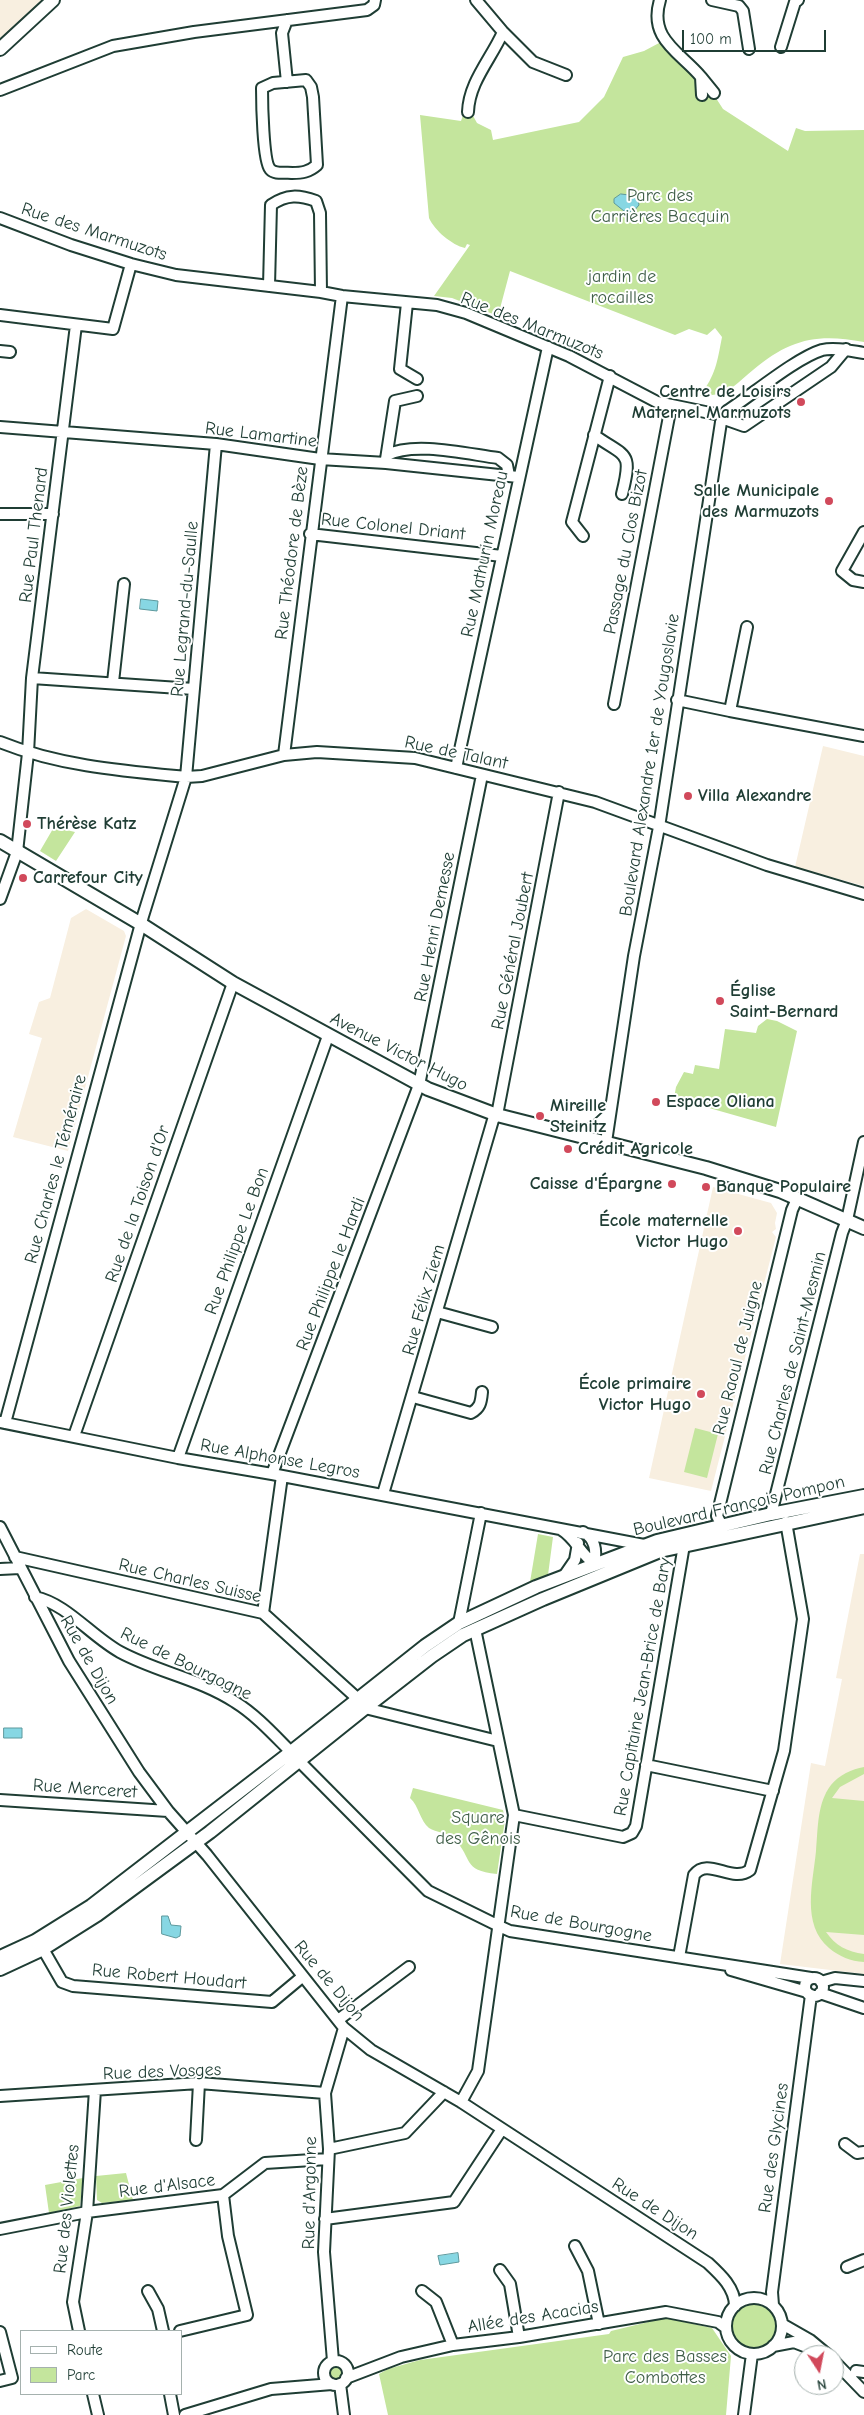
<!DOCTYPE html>
<meta charset="utf-8">
<style>
body{margin:0}
#map{position:relative;width:864px;height:2415px;overflow:hidden;background:#fff;font-family:"Comic Neue",sans-serif}
canvas{display:block}
.legend{position:absolute;left:20px;top:2330px;width:162px;height:65px;box-sizing:border-box;background:#fff;border:1px solid #a5b1ae;margin:0;padding:6px 9px;list-style:none;font-size:15px;color:#1f3d34}
.legend li{display:flex;align-items:center;gap:10px;height:25px}
.legend b{width:25px;border:1px solid #a5b1ae}
.north{position:absolute;left:794px;top:2345px;width:50px;height:50px;box-sizing:border-box;background:#fff;border:1px solid #a5b1ae;border-radius:50%;rotate:169deg;font-size:14px;font-weight:700;line-height:20px;text-align:center;color:#1f3d34}
.north::after{content:'';display:block;margin:auto;width:18px;height:22px;background:#d1495b;clip-path:polygon(50% 0,100% 100%,50% 72%,0 100%)}
.scale{position:absolute;left:682px;top:30px;width:144px;height:22px;box-sizing:border-box;border:2px solid #1f3d34;border-top:0;padding-left:6px;font-size:15px;line-height:18px;white-space:nowrap;color:#1f3d34;-webkit-text-stroke:4px #fff;paint-order:stroke}
</style>
<div id="map">
<canvas width="864" height="2415"></canvas>
<ul class="legend">
<li><b style="height:6px;background:#fff"></b>Route</li>
<li><b style="height:14px;background:#c4e59d"></b>Parc</li>
</ul>
<div class="north">N</div>
<div class="scale">100 m</div>
</div>
<script>
const ctx = document.querySelector('canvas').getContext('2d');
ctx.lineJoin = 'round';
function fillPath(path, color) {
  ctx.fillStyle = color;
  ctx.fill(path, 'evenodd');
}
function trace(path, color, width, dash) {
  ctx.strokeStyle = color;
  ctx.lineWidth = width;
  ctx.lineCap = dash ? 'butt' : 'round';
  ctx.setLineDash(dash || []);
  ctx.stroke(path);
}
function label(font, color, halo, rows, align = 'center') {
  ctx.font = font + ' "Comic Neue",sans-serif';
  ctx.lineWidth = 4;
  ctx.setLineDash([]);
  ctx.textBaseline = 'middle';
  ctx.strokeStyle = halo;
  ctx.fillStyle = color;
  for (const [text, x, y, turn = 0] of rows) {
    ctx.save();
    ctx.translate(x, y);
    ctx.rotate((+turn || 0) * Math.PI / 180);
    ctx.textAlign = isNaN(turn) ? turn : align;
    if (halo) ctx.strokeText(text, 0, 0);
    ctx.fillText(text, 0, 0);
    ctx.restore();
  }
}
fillPath(new Path2D(`
 M0,0H44L0,41Z
 M823,746L864,756V886L795,867Z
 M86,909L124,931L126,936L68,1151L13,1137L42,1038L29,1034L39,1002L50,998L71,918Z
 M713,1187L771,1203L777,1213L775,1223L776,1229L772,1232L776,1237L711,1491L649,1478Z
 M860,1554H864V1974L780,1964L811,1763L825,1766L842,1679L836,1678Z`), '#f8efe0');
fillPath(new Path2D(`
 M661,42L694,76L698,96L714,95L723,109L788,151L796,128L805,131L864,130V342C817,333 790,339 753,370C731,388 730,395 700,396C716,374 717,363 722,337L715,328L707,335L689,329L675,335L510,271L498,316L452,298L434,296L470,245L467,244L465,248C452,245 435,231 429,218L420,115L461,121L464,112L472,114L477,123L491,130L493,140L579,122L604,97L623,57L644,51Z
 M54,827L75,832L56,861L40,851Z
 M767,1019L777,1021L797,1031L776,1127L674,1098L676,1087L684,1072L693,1074L695,1065L719,1069L725,1029L756,1033L758,1026Z
 M695,1428L718,1434L707,1478L684,1472Z
 M538,1534L553,1537L548,1575L530,1582Z
 M864,1767V1774L840,1787L832,1798L864,1801V1935L826,1932C835,1945 847,1952 864,1954V1962C850,1961 840,1957 829,1948C801,1924 813,1883 816,1851C818,1829 817,1803 831,1785C839,1775 852,1769 864,1767Z
 M413,1788L503,1810L505,1820L497,1874C461,1870 474,1859 454,1839C448,1832 436,1833 429,1828C420,1821 419,1806 410,1798Z
 M126,2173L133,2200L102,2203L97,2200L96,2176Z
 M83,2178L80,2206L49,2213L45,2185Z
 M731 2327a23 23 0 1 1 46 0a23 23 0 1 1-46 0Z
 M665,2318L712,2328L731,2356L726,2415H388L379,2374L388,2369L420,2360L609,2334L611,2331Z
 M327 2373a8 8 0 1 1 16 0a8 8 0 1 1-16 0Z`), '#c4e59d');
const water = new Path2D(`
 M621,194L637,196L639,205L633,212L624,211L614,203V199Z
 M141,599L158,601L157,611L140,609Z
 M4,1728H22V1738H4Z
 M162,1916H168L171,1925L181,1926L180,1936L176,1938L162,1934Z
 M458,2253L459,2262L440,2265L438,2256Z`);
fillPath(water, '#87d7e3');
trace(water, '#5d999d', 1);
const minor = new Path2D(`
 M476,0L503,32L533,62L566,75
 M660,0C648,39 680,52 701,77L702,95
 M712,0L739,6L743,11L749,49
 M781,47L795,2L798,0
 M701,77L714,93
 M306,80L311,87L313,97L317,165C309,172 302,173 292,173C285,172 275,175 270,169C263,161 262,102 262,88L273,83Z
 M287,82L282,33L287,20
 M0,90L113,46L194,32L367,10L374,5L375,0
 M468,112C469,82 491,59 503,32
 M0,218L71,245L131,264L176,275L321,292L342,296L437,305L466,313L569,356L657,402L715,414
 M269,286L271,205C287,194 299,195 316,201L320,213L321,292
 M407,303L400,369L417,379
 M0,315L113,329L131,264
 M0,351L10,352
 M727,411C752,395 796,358 822,350C835,347 851,351 864,353
 M727,420L744,426L831,367L846,349
 M0,427L216,444L320,459L386,463L518,477
 M594,435C626,458 633,450 622,494
 M387,455C414,441 467,454 498,458L507,465L509,476
 M386,459L395,401L417,396
 M0,514H53
 M864,532L842,571L853,580L864,582
 M310,534L502,556
 M583,536L572,522L610,376
 M32,678L194,689
 M113,682L124,584
 M677,700L730,711L747,627
 M614,704L671,406
 M730,711L864,736
 M0,742C59,766 123,771 186,777L202,776L284,755L317,752L415,758L595,802L767,865L864,894
 M284,755L342,296
 M456,768L548,347
 M0,899L17,852L28,753L32,678L76,325
 M575,1134L595,1127L610,1113
 M606,1142L634,956L659,827L721,422
 M437,1312L492,1327
 M413,1397L471,1413C480,1408 481,1403 482,1392
 M0,1422L178,1458L272,1474L644,1545
 M5,1423L143,916L186,777L216,444
 M74,1436L233,983
 M178,1458L328,1036
 M272,1474L419,1085L482,775
 M383,1494L493,1120L497,1115L559,792
 M771,1514L842,1233L847,1220L864,1142
 M722,1526L717,1516L792,1210L797,1199
 M0,1527L69,1661L139,1772L168,1811L207,1855L344,2028L371,2050L461,2102L708,2263C721,2275 735,2288 735,2306
 M560,1529C576,1538 580,1554 594,1563C597,1551 595,1538 583,1532
 M15,1557L263,1613L358,1699
 M0,1569L20,1568
 M564,1576L575,1560L578,1543
 M35,1597C67,1604 91,1636 120,1652C157,1672 200,1679 235,1702C256,1715 274,1735 291,1752
 M263,1613L282,1476
 M459,1623L481,1513
 M365,1708L498,1741
 M299,1761L428,1891L499,1926L510,1931L811,1978
 M646,1765L773,1791
 M0,1800L168,1811
 M514,1815L623,1837L632,1833L636,1826L684,1545
 M43,1949L62,1982L73,1986L272,2002L302,1977
 M679,1957L694,1875C708,1856 732,1884 750,1870L784,1751L803,1619L786,1522
 M731,1970L807,1992
 M805 1987a9 9 0 1 1 18 0a9 9 0 1 1-18 0Z
 M821,1982L835,1978L864,1981
 M820,1993L864,2008
 M338,2020L409,1967
 M0,2096L199,2083L325,2093
 M461,2102L478,2071L514,1815L475,1629
 M196,2140L199,2083
 M845,2144L857,2153L864,2152
 M329,2149L405,2133L444,2092
 M325,2219L454,2202L502,2129
 M0,2229L87,2212L223,2195L265,2163L328,2159
 M575,2246L588,2271L599,2324
 M847,2267L864,2260
 M500,2270L510,2284L519,2337
 M148,2291L158,2309L163,2331
 M422,2291L436,2302L453,2345
 M726 2326a28 28 0 1 1 56 0a28 28 0 1 1-56 0Z
 M773,2305L772,2292L811,1995
 M782,2324L810,2340L828,2355
 M79,2331L73,2302L87,2212L95,2090
 M180,2331L247,2315L228,2236L223,2195
 M0,2332L12,2378L0,2381
 M773,2346L794,2342L812,2349
 M333,2361L324,2252L329,2149L325,2093L344,2028
 M834,2361L864,2392
 M324 2373a12 12 0 1 1 24 0a12 12 0 1 1-24 0Z
 M856,2371L864,2372
 M346,2378L401,2357L453,2345L519,2337L666,2312L718,2322L726,2328
 M340,2384L344,2415
 M93,2394L98,2415
 M170,2394L174,2415
 M185,2415L271,2389L332,2384
 M744,2415L752,2354`);
const major = new Path2D(`
 M0,49L53,0
 M0,841L141,924L233,983L428,1089L497,1115L706,1168L780,1191L864,1228
 M0,1957L35,1941L91,1906L291,1752L425,1646L459,1623L536,1587L657,1541L771,1514L864,1496
 M0,1969L43,1949L97,1915L210,1832L365,1708L432,1656L463,1635L543,1599L660,1551L864,1507`);
trace(minor, '#1f3d34', 14);
trace(major, '#1f3d34', 16);
trace(minor, '#fff', 10);
trace(major, '#fff', 12);
for (const [x, y, r, color] of [
 [801,402,5,"#d1495b"],
 [829,501,5,"#d1495b"],
 [688,796,5,"#d1495b"],
 [27,824,5,"#d1495b"],
 [23,878,5,"#d1495b"],
 [720,1001,5,"#d1495b"],
 [656,1102,5,"#d1495b"],
 [540,1116,5,"#d1495b"],
 [568,1149,5,"#d1495b"],
 [672,1184,5,"#d1495b"],
 [706,1187,5,"#d1495b"],
 [738,1231,5,"#d1495b"],
 [701,1394,5,"#d1495b"]
]) {
  const dot = new Path2D();
  dot.arc(x, y, r, 0, 2 * Math.PI);
  ctx.fillStyle = color;
  ctx.fill(dot);
  trace(dot, '#fff', 2);
}
label('18px', '#405f49', '#fff', [
 ["Parc des",660,196],
 ["Carrières Bacquin",660,217],
 ["jardin de",622,277],
 ["rocailles",622,298],
 ["Square",478,1818],
 ["des Gênois",478,1839],
 ["Parc des Basses",665,2357],
 ["Combottes",665,2378]
]);
label('18px', '#1f3d34', '#fff', [
 ["Rue des Marmuzots",94,232,18],
 ["Rue des Marmuzots",532,326,22],
 ["Rue Lamartine",261,435,7],
 ["Rue Colonel Driant",393,527,6],
 ["Rue Paul Thenard",34,535,-83],
 ["Passage du Clos Bizot",626,552,-79],
 ["Rue Théodore de Bèze",292,553,-83],
 ["Rue Mathurin Moreau",485,554,-78],
 ["Rue Legrand-du-Saulle",185,609,-85],
 ["Rue de Talant",456,753,12],
 ["Boulevard Alexandre 1er de Yougoslavie",650,765,-81],
 ["Rue Henri Demesse",435,927,-79],
 ["Rue Général Joubert",513,951,-79],
 ["Avenue Victor Hugo",399,1052,27],
 ["Rue Charles le Téméraire",56,1169,-75],
 ["Rue de la Toison d'Or",138,1204,-71],
 ["Rue Philippe Le Bon",237,1241,-70],
 ["Rue Philippe le Hardi",331,1274,-69],
 ["Rue Félix Ziem",424,1300,-74],
 ["Rue Raoul de Juigne",738,1358,-76],
 ["Rue Charles de Saint-Mesmin",793,1363,-76],
 ["Rue Alphonse Legros",280,1459,10],
 ["Boulevard François Pompon",739,1506,-13],
 ["Rue Charles Suisse",190,1581,13],
 ["Rue de Dijon",89,1660,60],
 ["Rue de Bourgogne",186,1664,26],
 ["Rue Capitaine Jean-Brice de Bary",643,1687,-80],
 ["Rue Merceret",85,1789,4],
 ["Rue de Bourgogne",581,1924,10],
 ["Rue Robert Houdart",169,1977,5],
 ["Rue de Dijon",329,1981,50],
 ["Rue des Vosges",162,2072,-2],
 ["Rue des Glycines",774,2148,-82],
 ["Rue d'Alsace",167,2186,-7],
 ["Rue d'Argonne",310,2193,-89],
 ["Rue des Violettes",67,2209,-84],
 ["Rue de Dijon",655,2209,33],
 ["Allée des Acacias",533,2317,-9]
]);
label('bold 18px', '#1f3d34', '#fff', [
 ["Centre de Loisirs",791,392,"right"],
 ["Maternel Marmuzots",791,413,"right"],
 ["Salle Municipale",819,491,"right"],
 ["des Marmuzots",819,512,"right"],
 ["Villa Alexandre",698,796],
 ["Thérèse Katz",37,824],
 ["Carrefour City",33,878],
 ["Église",730,991],
 ["Saint-Bernard",730,1012],
 ["Espace Oliana",666,1102],
 ["Mireille",550,1106],
 ["Steinitz",550,1127],
 ["Crédit Agricole",578,1149],
 ["Caisse d'Épargne",662,1184,"right"],
 ["Banque Populaire",716,1187],
 ["École maternelle",728,1221,"right"],
 ["Victor Hugo",728,1242,"right"],
 ["École primaire",691,1384,"right"],
 ["Victor Hugo",691,1405,"right"]
], 'left');
</script>
